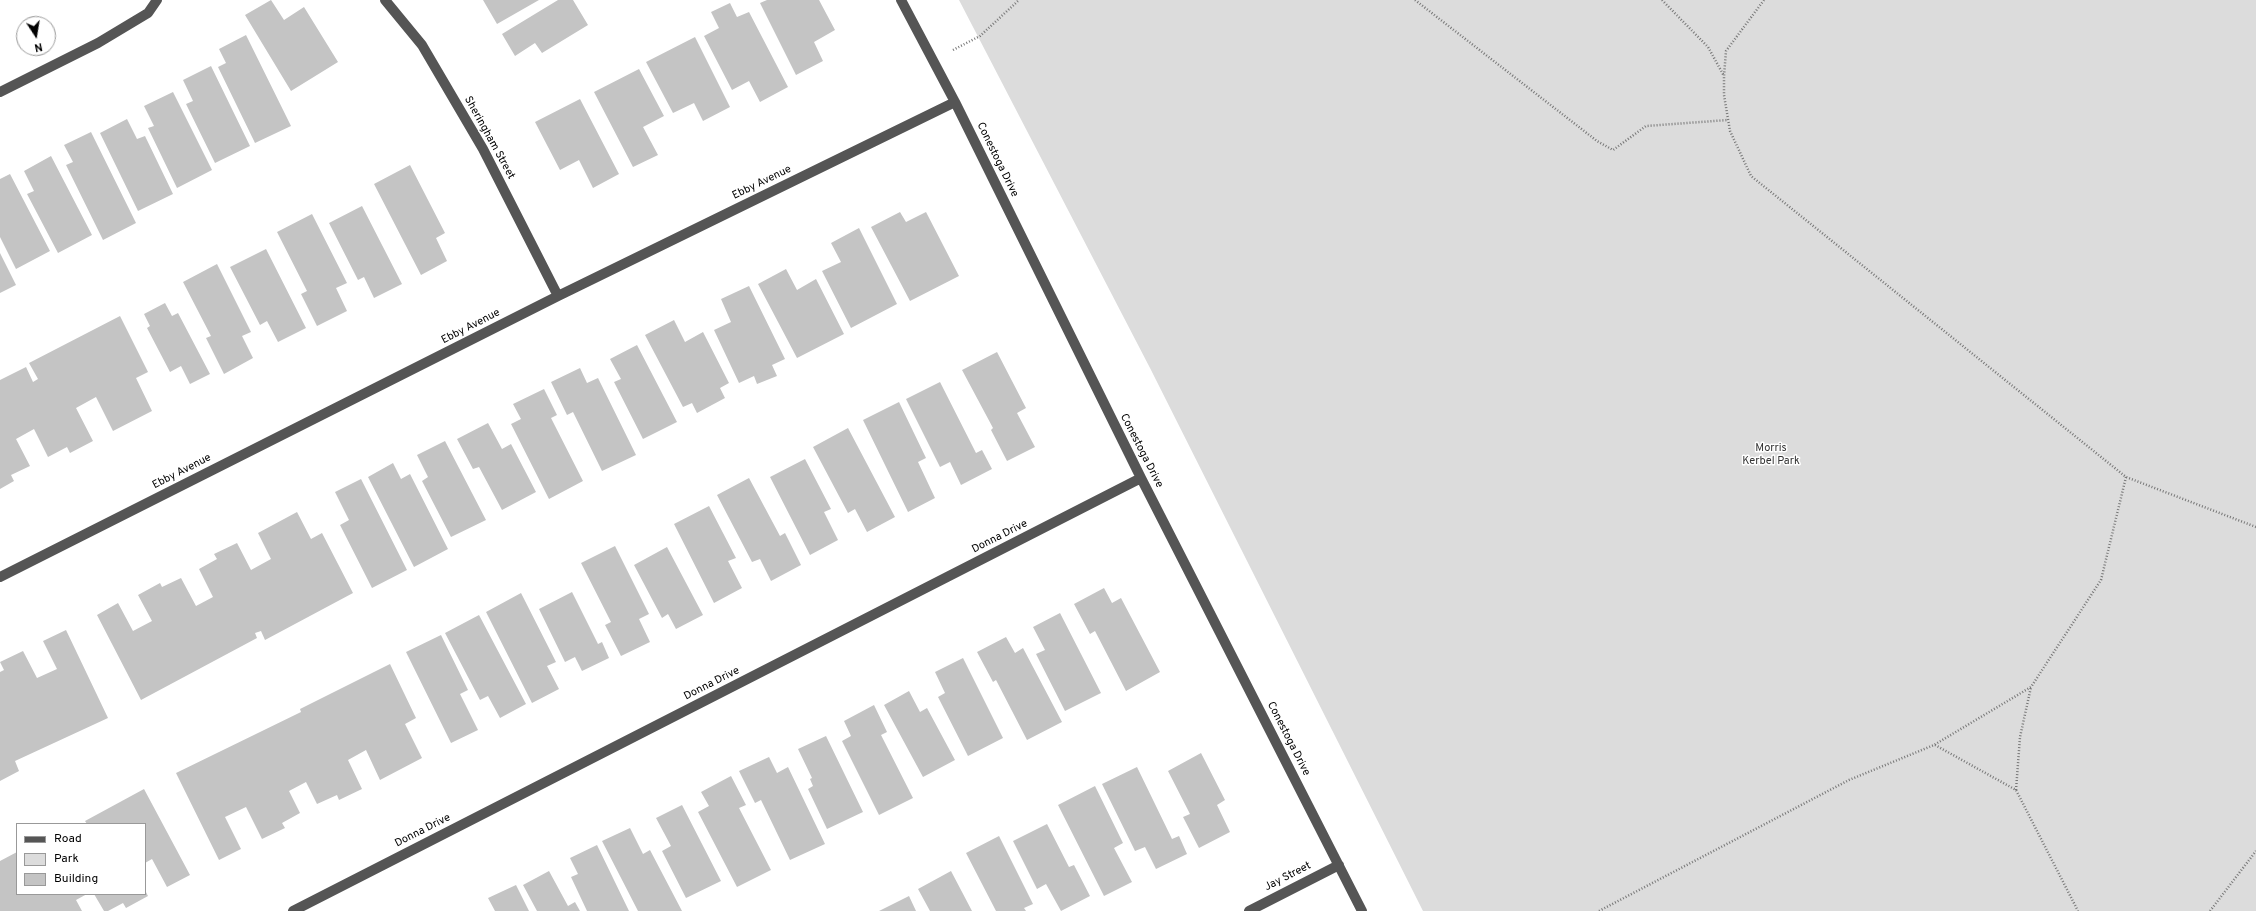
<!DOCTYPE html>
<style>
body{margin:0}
#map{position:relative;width:2256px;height:911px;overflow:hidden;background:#fff;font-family:Overpass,sans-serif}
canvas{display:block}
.legend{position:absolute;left:16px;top:823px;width:130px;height:72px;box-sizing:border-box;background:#fff;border:1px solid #999;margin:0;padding:5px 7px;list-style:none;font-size:12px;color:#000}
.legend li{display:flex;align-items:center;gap:8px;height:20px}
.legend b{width:20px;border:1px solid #999}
.north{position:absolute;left:16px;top:16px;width:40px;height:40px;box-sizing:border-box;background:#fff;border:1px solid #999;border-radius:50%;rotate:168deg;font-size:11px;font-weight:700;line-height:16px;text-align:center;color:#000}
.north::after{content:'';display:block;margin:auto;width:14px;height:18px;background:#000;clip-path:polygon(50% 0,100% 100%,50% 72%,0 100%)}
</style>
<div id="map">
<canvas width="2256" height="911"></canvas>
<ul class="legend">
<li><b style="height:5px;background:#555"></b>Road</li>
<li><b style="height:11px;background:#dcdcdc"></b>Park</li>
<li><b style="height:11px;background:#c4c4c4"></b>Building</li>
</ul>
<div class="north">N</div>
</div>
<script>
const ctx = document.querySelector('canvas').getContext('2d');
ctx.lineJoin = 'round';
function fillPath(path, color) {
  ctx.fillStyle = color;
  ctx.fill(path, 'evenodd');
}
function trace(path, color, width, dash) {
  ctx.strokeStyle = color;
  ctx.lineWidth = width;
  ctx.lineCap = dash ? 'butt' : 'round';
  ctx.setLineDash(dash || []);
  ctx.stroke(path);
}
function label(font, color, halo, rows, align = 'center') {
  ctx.font = font + ' Overpass,sans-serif';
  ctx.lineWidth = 3;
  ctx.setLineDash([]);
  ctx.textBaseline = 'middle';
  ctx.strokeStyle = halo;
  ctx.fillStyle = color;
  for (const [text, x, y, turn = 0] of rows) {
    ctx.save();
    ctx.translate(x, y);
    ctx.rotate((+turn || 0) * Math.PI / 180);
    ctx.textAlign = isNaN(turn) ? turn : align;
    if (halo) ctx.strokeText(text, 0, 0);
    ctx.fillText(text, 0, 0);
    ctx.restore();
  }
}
fillPath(new Path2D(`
 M959,0H2256V911H1423L1150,368Z`), '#dcdcdc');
fillPath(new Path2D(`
 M271,0L284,20L304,7L338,62L291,91L245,15Z
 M483,0H539L497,24Z
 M558,0H573L588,25L542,53L535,43L515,56L502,34Z
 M767,0H819L835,30L814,42L823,61L796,75L760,3Z
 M730,3L737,17L749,12L788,87L760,102L749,81L732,90L704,36L719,28L711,12Z
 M246,35L291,126L255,143L218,67L226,63L219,49Z
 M695,37L730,107L703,121L694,103L673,113L646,62Z
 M211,66L250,146L215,163L186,104L193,101L183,80Z
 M639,69L664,116L643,127L658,155L633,167L594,92Z
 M173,92L212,170L177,188L148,128L154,126L144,106Z
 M580,99L619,174L593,188L579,160L560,170L535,122Z
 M127,119L137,139L145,136L173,194L138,211L100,133Z
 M91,132L136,223L103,240L66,165L73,162L64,145Z
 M51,156L92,235L58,253L27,194L34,191L24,171Z
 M410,165L445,233L436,238L447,261L421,275L374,184Z
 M10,174L50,251L16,269L0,237V179Z
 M362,206L402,284L374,298L364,277L358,280L329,223Z
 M900,212L906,222L926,212L959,276L910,301L871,227Z
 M312,214L347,283L336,288L347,311L317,326L301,294L307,291L277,232Z
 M859,228L897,304L851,328L822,271L841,262L831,243Z
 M266,249L306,328L278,342L267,321L260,325L230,267Z
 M0,253L16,285L0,293Z
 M217,264L251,332L242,336L253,358L224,374L206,338L211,336L183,282Z
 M786,269L797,290L816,279L844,334L797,358L758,284Z
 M749,286L785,359L772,365L777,376L757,384L754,376L739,383L714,330L731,322L721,299Z
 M165,303L172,316L178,313L210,374L190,384L181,366L170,372L147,328L150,326L144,314Z
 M120,316L148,372L136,378L152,411L113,431L96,397L76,408L93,441L70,453L67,447L48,457L34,429L16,439L30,466L11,475L14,481L0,489V380L26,367L33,382L38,379L29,363Z
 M674,320L685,342L703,332L729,383L720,388L725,398L697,413L692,403L683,407L645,335Z
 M637,345L677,422L643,439L614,382L621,379L610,359Z
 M997,352L1026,408L1017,413L1035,447L1007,461L991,430L993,428L962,370Z
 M580,368L587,383L598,378L636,455L602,471L573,412L567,415L551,382Z
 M940,382L976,453L982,450L992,469L961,485L950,462L940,467L906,399Z
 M544,389L557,415L551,418L583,481L549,499L511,424L521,419L513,404Z
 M899,402L926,458L918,462L935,498L908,512L863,420Z
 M488,423L502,449L511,444L536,492L502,510L479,467L473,469L457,439Z
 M848,428L895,517L867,532L855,509L848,513L813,447Z
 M445,441L486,520L451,537L422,481L428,477L417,455Z
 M805,459L831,509L824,512L838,540L810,555L770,477Z
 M393,463L401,479L410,474L448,549L414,567L368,477Z
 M749,478L780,536L785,533L801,565L771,581L760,559L752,562L717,495Z
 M361,479L407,570L372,588L340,525L349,520L335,492Z
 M709,506L736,558L728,561L742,588L714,603L674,524Z
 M297,512L311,539L322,533L353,593L265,640L261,631L255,633L257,638L141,700L97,615L118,603L133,631L152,621L138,595L160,583L162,587L181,578L196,606L213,597L199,569L217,559L214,554L237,543L251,570L271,559L258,533Z
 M615,546L649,614L639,619L650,642L621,656L605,625L611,622L581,563Z
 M667,547L703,615L676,629L668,614L662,618L634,565Z
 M1104,588L1112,603L1121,598L1160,672L1126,691L1095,631L1090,634L1074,604Z
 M572,592L598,644L602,642L609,658L582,671L575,657L565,662L539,609Z
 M521,593L556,662L547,666L559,689L532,703L486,612Z
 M1060,613L1101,693L1065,711L1036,654L1045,650L1033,627Z
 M479,615L526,704L500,718L488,696L480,700L445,633Z
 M66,630L108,718L15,761L19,771L0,781V672L4,670L0,662L23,651L37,678L57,669L43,641Z
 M441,635L468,690L460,694L478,730L451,743L406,652Z
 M1006,637L1015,653L1023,648L1062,722L1027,740L996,680L993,682L977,652Z
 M963,658L1003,738L968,756L938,697L945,693L935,672Z
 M390,664L416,718L405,724L422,758L380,780L366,750L348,760L362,789L339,800L337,795L317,804L306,782L289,791L300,813L282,823L285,828L262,839L246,807L225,817L241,849L219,860L176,773L301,712L300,709Z
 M909,691L920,712L927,708L955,760L923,777L884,705Z
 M874,705L887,732L881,735L913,798L879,815L842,741L851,736L844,721Z
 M826,736L863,812L827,829L808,789L813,786L810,779L812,778L798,749Z
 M1201,753L1225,800L1217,805L1230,832L1199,848L1183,817L1190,814L1168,771Z
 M769,757L777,773L788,767L825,844L790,860L761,800L755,803L739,771Z
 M1137,767L1172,839L1179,836L1187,854L1156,869L1145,847L1135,851L1102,784Z
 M731,776L746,805L739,808L771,870L737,887L698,812L709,806L701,792Z
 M1095,786L1123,843L1114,848L1132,882L1104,896L1058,805Z
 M144,789L190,875L167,887L152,859L145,863V824H87L85,821Z
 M682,805L721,881L686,898L662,851L671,846L656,818Z
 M1047,824L1069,867L1074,865L1090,896L1061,911L1046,884L1037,889L1013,841Z
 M630,828L643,854L650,850L682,911H638L602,841Z
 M999,836L1033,904L1024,908L1026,911H996L966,853Z
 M597,845L629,911H587L571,877L578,874L570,858Z
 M17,852V894H87L76,900L82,911H0V861Z
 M549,871L568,906L575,902L580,911H537L523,885Z
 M951,871L972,911H930L918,889Z
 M516,885L529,911H495L488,898Z
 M145,890L148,896L126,908L123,903L108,911H104L94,894H145Z
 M909,896L916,911H879Z`), '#c4c4c4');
trace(new Path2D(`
 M1415,0L1597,141L1613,150L1646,126L1728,120
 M1662,0L1708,47L1724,76
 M1764,0L1726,51L1724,76V95L1730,131L1751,176L2126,477L2256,527
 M953,50L980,36L1019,0
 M1935,745L2016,790L2078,911
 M2016,790L2020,737L2031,687
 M1599,911L1849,780L1934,745L2031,687L2101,580L2126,477
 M2210,911L2256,851`), '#777', 2.5, [1, 2]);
trace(new Path2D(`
 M385,0L422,45L483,149L558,296
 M901,0L955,102L1141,478L1362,911
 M0,92L98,43L148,13L157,0
 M0,577L558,296L955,102
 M293,911L1141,478
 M1249,911L1339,865`), '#555', 10);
label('11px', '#000', '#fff', [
 ["Sheringham Street",489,138,61],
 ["Conestoga Drive",997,160,64],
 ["Ebby Avenue",762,183,-26],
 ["Ebby Avenue",471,327,-27],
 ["Conestoga Drive",1141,451,63],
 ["Ebby Avenue",182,472,-27],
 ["Donna Drive",1000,537,-27],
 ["Donna Drive",712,684,-27],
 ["Conestoga Drive",1288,739,63],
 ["Donna Drive",423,831,-27],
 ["Jay Street",1288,877,-27]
]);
label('11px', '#333', '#fff', [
 ["Morris",1771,449],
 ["Kerbel Park",1771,462]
]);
</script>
